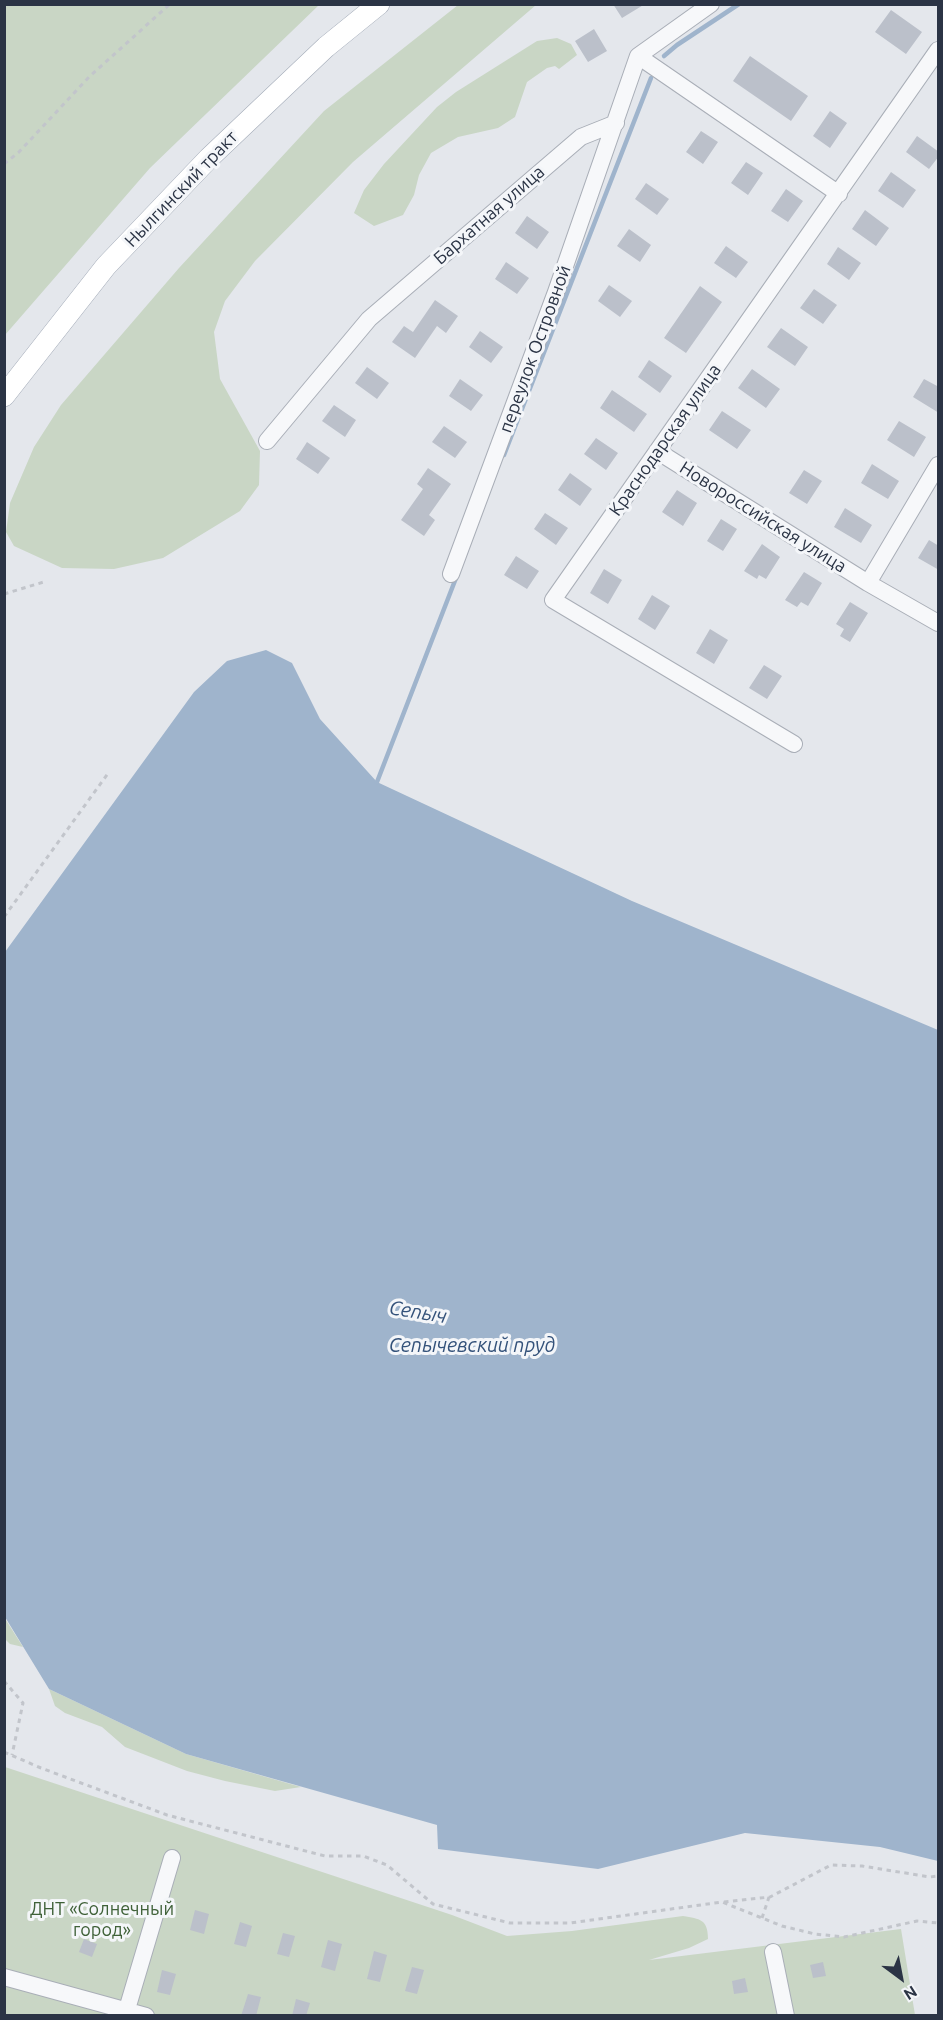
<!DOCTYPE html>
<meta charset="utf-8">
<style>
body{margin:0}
#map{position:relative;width:943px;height:2020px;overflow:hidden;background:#e4e7ec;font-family:Ubuntu,sans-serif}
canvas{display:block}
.frame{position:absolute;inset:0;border:6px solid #2b3445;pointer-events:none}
.north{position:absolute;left:871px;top:1948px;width:60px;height:60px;-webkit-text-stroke:4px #f4f6f9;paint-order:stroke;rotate:148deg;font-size:16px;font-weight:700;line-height:24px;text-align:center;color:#2b3445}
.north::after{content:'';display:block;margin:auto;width:21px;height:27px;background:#2b3445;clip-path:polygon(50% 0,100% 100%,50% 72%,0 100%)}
</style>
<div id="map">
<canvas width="943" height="2020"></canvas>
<div class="frame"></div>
<div class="north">N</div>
</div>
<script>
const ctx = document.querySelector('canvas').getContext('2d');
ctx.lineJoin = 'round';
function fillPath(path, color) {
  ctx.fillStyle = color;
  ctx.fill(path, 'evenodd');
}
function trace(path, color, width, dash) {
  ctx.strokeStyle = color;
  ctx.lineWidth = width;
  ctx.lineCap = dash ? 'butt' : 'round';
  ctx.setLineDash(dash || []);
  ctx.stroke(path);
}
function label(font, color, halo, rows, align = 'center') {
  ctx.font = font + ' Ubuntu,sans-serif';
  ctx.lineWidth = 6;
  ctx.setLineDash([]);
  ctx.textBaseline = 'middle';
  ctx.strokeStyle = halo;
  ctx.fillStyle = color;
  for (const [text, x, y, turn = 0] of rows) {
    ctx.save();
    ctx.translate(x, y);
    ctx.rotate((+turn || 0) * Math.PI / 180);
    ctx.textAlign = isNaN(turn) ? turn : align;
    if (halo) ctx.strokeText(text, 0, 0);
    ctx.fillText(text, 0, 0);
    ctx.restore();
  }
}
fillPath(new Path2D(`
 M4,5H319L150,168L5,335Z
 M458,5H536L353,162L255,261L225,301L214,332L220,379L260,451L259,485L240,511L163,558L114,569L62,568L14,546L6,532L10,503L34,447L61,405L179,268L324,111Z
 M557,38L571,44L577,55L559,69L555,66L547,68L527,82L515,117L498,128L458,137L431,153L419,175L414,195L403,215L374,226L354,213L364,190L384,164L437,107L456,92L537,41Z
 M4,1617L23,1647L10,1644L5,1639Z
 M49,1689L186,1754L301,1787L275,1791L225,1781L187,1771L125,1747L102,1727L65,1713L55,1706Z
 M5,1767L452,1915L507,1936L572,1931L683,1916C700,1919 708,1919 708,1939L689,1948L649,1960L901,1929L915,2015L5,2016Z`), '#c9d6c5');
fillPath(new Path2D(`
 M266,650L292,663L320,719L377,782L632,901L938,1030V1861L880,1847L745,1833L598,1869L438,1849L437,1825L186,1754L49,1689L5,1617V952L194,692L227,661Z`), '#9fb4cc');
trace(new Path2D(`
 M664,56L677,45L739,4
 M504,455L651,78
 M377,782L456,578`), '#9fb4cc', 4.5);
fillPath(new Path2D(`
 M613,4H645L622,18Z
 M891,10L922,32L906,54L875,32Z
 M594,29L607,51L588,62L575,41Z
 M750,56L808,96L791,121L733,81Z
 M830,111L847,123L830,148L813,136Z
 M701,131L718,142L703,164L686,152Z
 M917,136L939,152V156L929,169L906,152Z
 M746,162L763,173L748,195L731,183Z
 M891,172L916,190L903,208L878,191Z
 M646,183L669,199L657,215L635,199Z
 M786,189L803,201L788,222L771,211Z
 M865,210L889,228L876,246L852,229Z
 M527,216L549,232L537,249L515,233Z
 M629,229L651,245L640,262L617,246Z
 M726,246L748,262L736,278L714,263Z
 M838,247L861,263L849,280L827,264Z
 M506,262L529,278L517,294L495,279Z
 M609,285L632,301L620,317L598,301Z
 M700,286L722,302L686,353L664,338Z
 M814,289L837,305L823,324L800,308Z
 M435,300L458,316L446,333L437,326L415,358L392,342L404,326L413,332Z
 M781,328L808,347L795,366L767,347Z
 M480,331L503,347L491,363L469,347Z
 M649,360L672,376L660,393L638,377Z
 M367,367L389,383L377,399L355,383Z
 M752,369L780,389L766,408L738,388Z
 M460,379L483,395L471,411L449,396Z
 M924,379L939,387V413L913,397Z
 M612,390L647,414L634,432L600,408Z
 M334,405L356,420L345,437L322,421Z
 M722,411L751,430L737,449L709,430Z
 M899,421L926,437L914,457L887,440Z
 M444,426L467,442L455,458L432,442Z
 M596,438L618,453L606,470L584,454Z
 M307,442L330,458L318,474L296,459Z
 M872,464L899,481L888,499L861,483Z
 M428,468L451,484L429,515L435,520L424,536L401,520L423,489L417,484Z
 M804,470L822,481L807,504L789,493Z
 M570,473L592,489L580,506L558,490Z
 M677,490L697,503L683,526L662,512Z
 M845,508L872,525L861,543L834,527Z
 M545,513L568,528L556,545L534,529Z
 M721,519L737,529L723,551L707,541Z
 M929,540L939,546V570L918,558Z
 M762,544L780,557L766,579L759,575L757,579L744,571Z
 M516,556L539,571L527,589L504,575Z
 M604,569L622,580L608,604L590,593Z
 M804,572L822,583L808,606L801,602L797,607L785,600Z
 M652,595L670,606L655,630L638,619Z
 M850,602L868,613L850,642L840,636L844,629L836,624Z
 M710,629L728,640L714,664L696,653Z
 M764,665L782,676L767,699L749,688Z
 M195,1910L209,1914L204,1934L190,1930Z
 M240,1922L252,1926L246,1947L234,1944Z
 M283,1933L295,1936L289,1957L277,1954Z
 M84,1939L97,1944L92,1957L79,1952Z
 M328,1940L342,1944L335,1971L321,1967Z
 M374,1951L387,1955L380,1982L367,1979Z
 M823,1962L826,1976L813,1978L810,1965Z
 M412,1967L424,1970L417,1994L405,1991Z
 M162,1970L176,1974L170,1995L157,1992Z
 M745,1978L748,1992L734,1994L732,1981Z
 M248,1994L261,1997L256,2016H241Z
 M296,1999L310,2003L306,2016H292Z`), '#bbc0ca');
const minor = new Path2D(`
 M638,56L839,194
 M267,441L369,319L581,137L616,123
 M657,451L868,583L938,623
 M451,574L556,292L638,56L711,4
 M868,583L938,465
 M794,744L553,600L938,50
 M773,1952L786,2016
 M4,1977L146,2016
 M125,2016L172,1858`);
const major = new Path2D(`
 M4,396L106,266L209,158L326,47L379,4`);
trace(minor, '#a9aeb7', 18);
trace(major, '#a3abb8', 22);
trace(new Path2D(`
 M4,164L19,152L89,77L170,4
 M4,594L47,581
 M4,917L109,772
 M4,1681L23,1703L12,1755
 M4,1752L41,1768L167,1815L325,1856H363L387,1865L433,1904L510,1923H570L722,1902L782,1926L815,1934L844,1937L917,1921L938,1923
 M724,1902L770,1897L831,1865L862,1866L930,1877L938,1876
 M762,1918L769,1897`), '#c2c5cb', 3, [4.5, 4.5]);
trace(minor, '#f7f8fa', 16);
trace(major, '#fff', 21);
label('18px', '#2b3445', '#f4f6f9', [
 ["Нылгинский тракт",181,189,-46],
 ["Бархатная улица",489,215,-41],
 ["переулок Островной",535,349,-70],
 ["Краснодарская улица",665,440,-55],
 ["Новороссийская улица",763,517,32]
]);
label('18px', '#3f6138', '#f4f6f9', [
 ["ДНТ «Солнечный",102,1909],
 ["город»",102,1930]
]);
label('italic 20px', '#34527a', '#f4f6f9', [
 ["Сепыч",418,1312,9],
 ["Сепычевский пруд",472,1345]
]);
</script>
